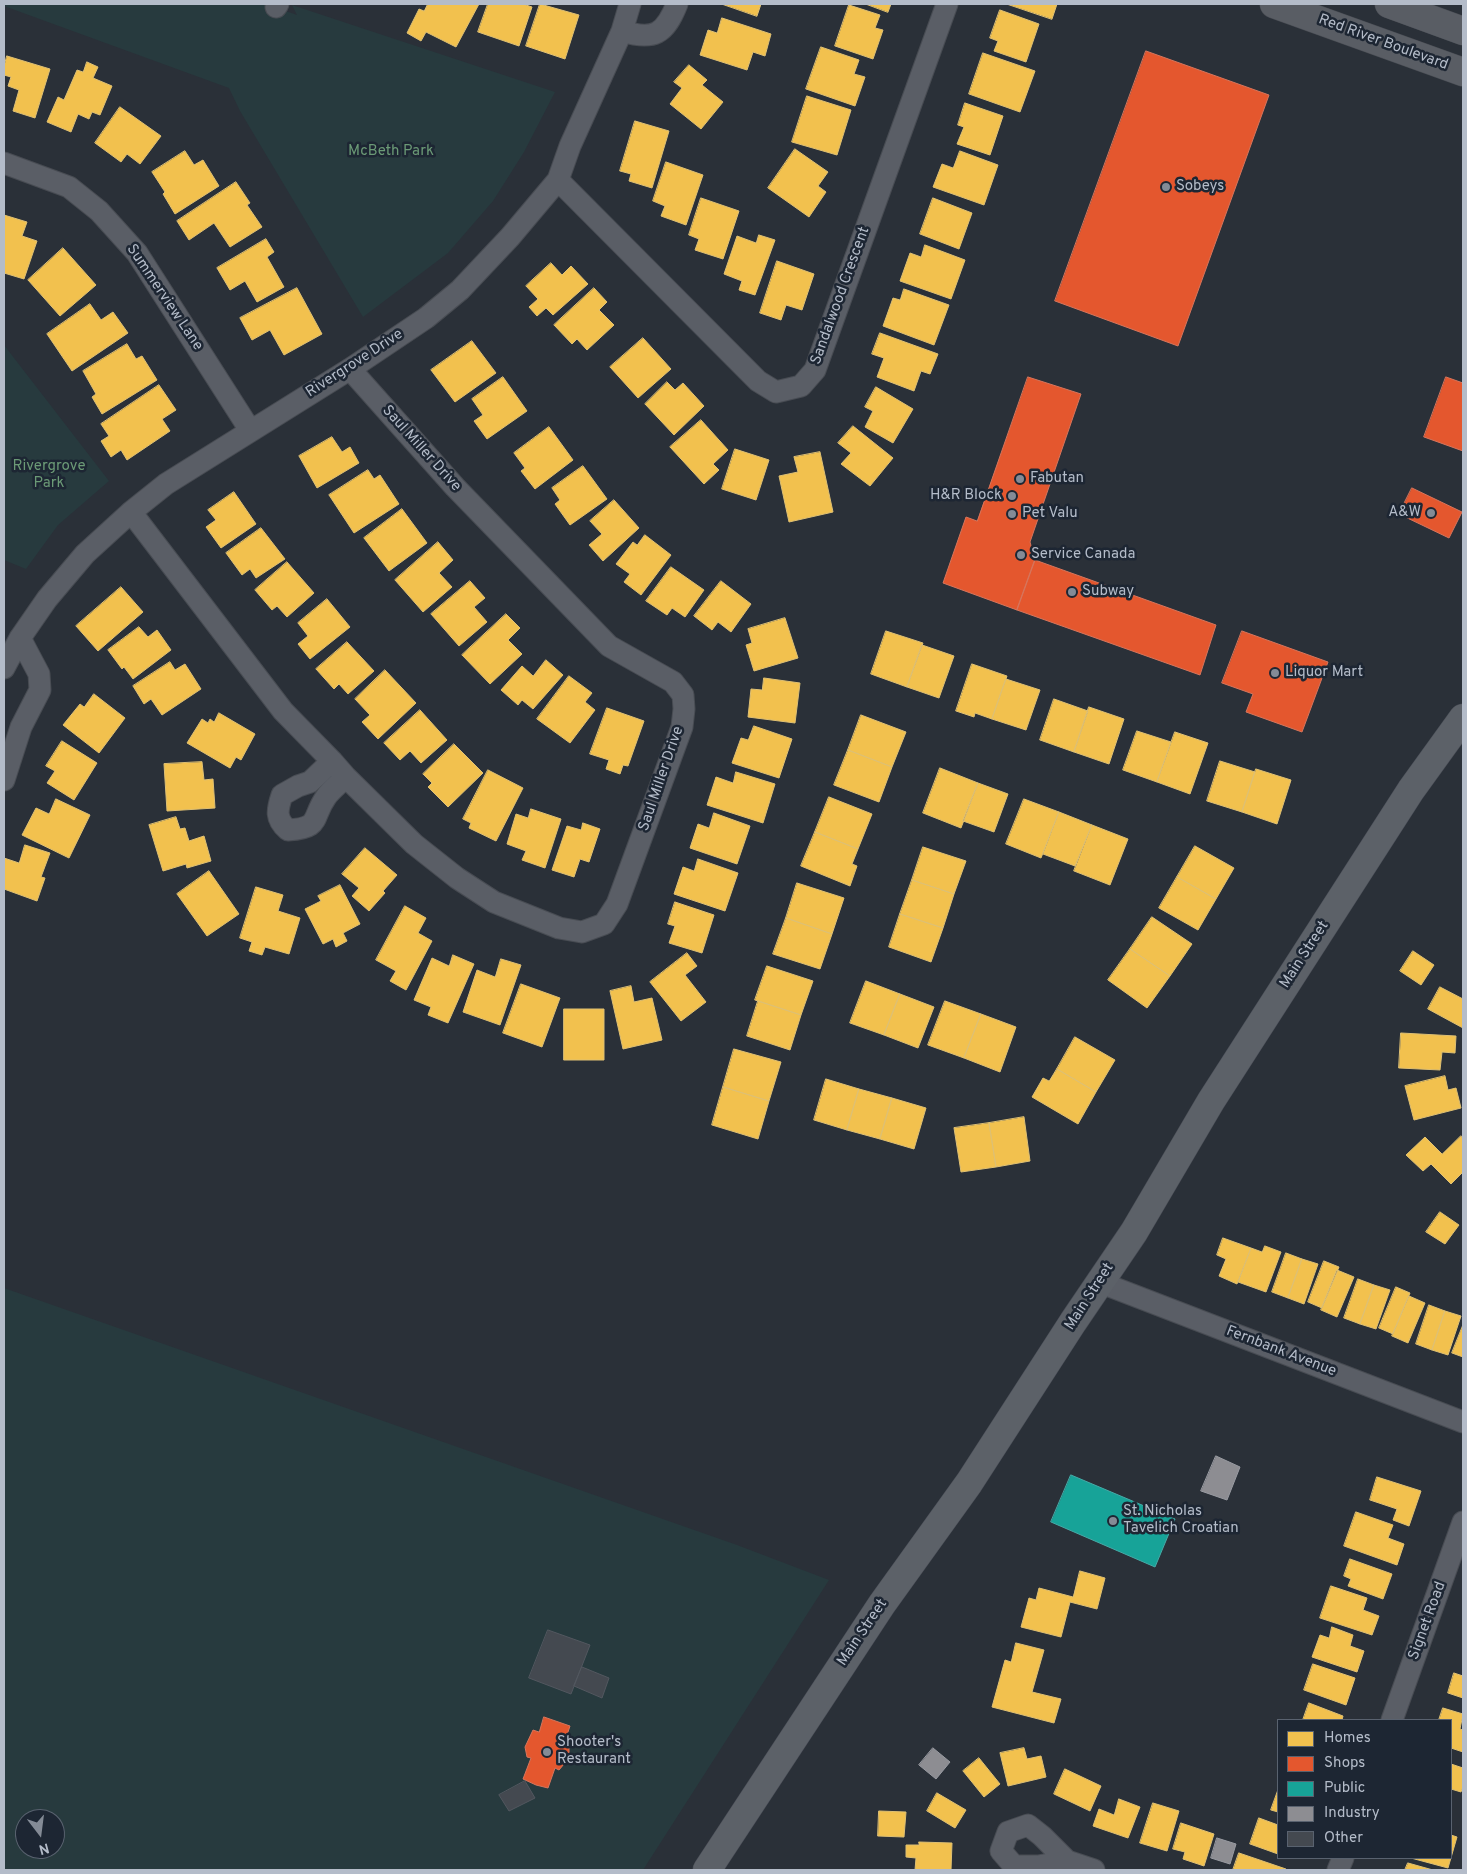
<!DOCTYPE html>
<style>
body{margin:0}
#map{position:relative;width:1467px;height:1874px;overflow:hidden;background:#2a3038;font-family:Overpass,sans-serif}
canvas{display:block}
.frame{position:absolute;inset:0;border:5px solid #b4bcc9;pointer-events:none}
.legend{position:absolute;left:1277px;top:1719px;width:175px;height:140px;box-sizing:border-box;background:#1d2633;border:1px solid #59626f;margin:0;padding:6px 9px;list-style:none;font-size:15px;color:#b4bcc9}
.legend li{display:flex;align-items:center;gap:10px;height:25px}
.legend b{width:25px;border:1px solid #59626f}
.north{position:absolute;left:15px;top:1809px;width:50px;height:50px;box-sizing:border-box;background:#1d2633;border:1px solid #59626f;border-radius:50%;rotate:165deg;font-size:14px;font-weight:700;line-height:20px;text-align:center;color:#b4bcc9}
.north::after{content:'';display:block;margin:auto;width:18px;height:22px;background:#848b96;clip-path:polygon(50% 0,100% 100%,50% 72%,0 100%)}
</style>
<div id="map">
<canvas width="1467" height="1874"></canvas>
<div class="frame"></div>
<ul class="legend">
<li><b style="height:14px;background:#f2c14e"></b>Homes</li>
<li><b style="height:14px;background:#e4572e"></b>Shops</li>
<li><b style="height:14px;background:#17a398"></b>Public</li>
<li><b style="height:14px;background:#8d8d92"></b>Industry</li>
<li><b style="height:14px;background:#444950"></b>Other</li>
</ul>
<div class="north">N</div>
</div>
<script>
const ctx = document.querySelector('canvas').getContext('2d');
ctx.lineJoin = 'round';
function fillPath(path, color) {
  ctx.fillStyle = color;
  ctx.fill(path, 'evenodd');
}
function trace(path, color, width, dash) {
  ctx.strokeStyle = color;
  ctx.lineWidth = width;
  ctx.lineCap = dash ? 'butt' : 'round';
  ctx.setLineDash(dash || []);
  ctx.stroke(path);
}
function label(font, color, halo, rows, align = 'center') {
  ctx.font = font + ' Overpass,sans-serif';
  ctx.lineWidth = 5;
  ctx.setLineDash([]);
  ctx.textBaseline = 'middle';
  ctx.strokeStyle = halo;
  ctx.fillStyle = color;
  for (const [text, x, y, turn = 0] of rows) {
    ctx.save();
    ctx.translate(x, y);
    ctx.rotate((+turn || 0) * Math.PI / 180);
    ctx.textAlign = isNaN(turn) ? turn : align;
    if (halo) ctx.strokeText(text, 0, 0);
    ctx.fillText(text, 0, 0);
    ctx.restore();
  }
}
fillPath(new Path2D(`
 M4,4H266L297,15L292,5L555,92L524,152L493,201L448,253L363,317L240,111L229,88L4,6Z
 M4,345L109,481L58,525L26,569L4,560Z
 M4,1288L737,1545L829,1580L643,1870H4ZM25,1819H55V1849H25Z`), '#273a3e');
const homes = new Path2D(`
 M428,4H479L456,47L426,32L421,41L407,33L419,9L424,11Z
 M488,4H523L532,7L519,46L478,32Z
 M540,4L579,15L565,59L526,46Z
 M722,4H761L757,16Z
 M866,4H891L888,12Z
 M1007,4H1057L1052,19Z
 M849,5L880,15L875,28L883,30L873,59L835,46Z
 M1000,10L1039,24L1026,62L994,51L998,41L990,38Z
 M722,18L771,34L765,56L753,52L747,70L700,55L708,30L717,33Z
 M821,47L859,60L854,74L865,77L855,106L806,89Z
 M983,53L1035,71L1020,112L969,94Z
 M7,56L50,69L35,118L13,111L19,90L8,86L11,77L4,75V67Z
 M87,62L98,67L93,78L112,86L100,115L92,112L89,119L78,114L71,132L47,122L58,97L64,100L77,70L83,72Z
 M689,65L707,80L702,85L723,102L701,129L670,104L682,88L674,82Z
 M807,96L851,110L837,155L792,142Z
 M965,103L1003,116L990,155L957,144L964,127L958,125Z
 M120,107L161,136L140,164L127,154L121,162L95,143Z
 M635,121L669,131L652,188L629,181L631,174L620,171Z
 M795,149L828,172L818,186L826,192L809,217L768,188Z
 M185,151L194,165L203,160L219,186L175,214L163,194L165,192L152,172Z
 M960,151L998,165L984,205L933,187L942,164L953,168Z
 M666,162L703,175L686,225L661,216L665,206L653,201Z
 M236,182L250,203L247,205L262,227L230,247L214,223L189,240L177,221Z
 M701,198L739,211L723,259L695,250L699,239L689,235Z
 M933,198L972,213L959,249L920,234Z
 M4,215L27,222L22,236L37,241L24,279L4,273Z
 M759,235L775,240L755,295L739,290L742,281L724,274L737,236L756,243Z
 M266,239L274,252L267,257L284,287L257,302L245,281L230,290L217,268Z
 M925,245L965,260L951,299L900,281L910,253L921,257Z
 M63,248L96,285L60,316L28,280Z
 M777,261L814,274L802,310L786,305L781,320L760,313Z
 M551,263L562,275L571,266L588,284L553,315L546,308L537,316L529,307L538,299L526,286Z
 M297,288L322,334L284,355L270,330L252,340L240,318Z
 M594,288L607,302L599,310L614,325L587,350L577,339L572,344L554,325Z
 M904,289L949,305L934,345L883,326L893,298L900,300Z
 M90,304L101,320L113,312L128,333L72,371L47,334Z
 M880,333L938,354L930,374L921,371L914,391L877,377L884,358L872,354Z
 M643,338L671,369L638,398L610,367Z
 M472,341L496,373L455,402L431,370Z
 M127,344L136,359L142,356L157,380L102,414L92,397L96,394L83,371Z
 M503,377L527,411L487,439L474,421L483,415L472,399Z
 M667,382L675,390L683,383L704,406L674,435L645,404Z
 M159,385L176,410L162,419L170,431L127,460L121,450L111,457L101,441L109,436L101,424Z
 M876,387L913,409L893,443L865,427L873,411L865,407Z
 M701,420L728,450L713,464L719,470L704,484L670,447Z
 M853,426L893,458L870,486L841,464L851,453L838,443Z
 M549,427L573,460L535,489L521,471L525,468L514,453Z
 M332,437L342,452L350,447L359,463L317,488L299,456Z
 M735,449L769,460L756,500L722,489Z
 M820,452L833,512L789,522L779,476L798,472L794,457Z
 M583,466L607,499L570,525L555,504L560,500L552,488Z
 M368,470L374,479L380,475L399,504L354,533L329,495Z
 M234,492L256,524L221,548L206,527L216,520L208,510Z
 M614,500L639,528L603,561L589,545L602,534L590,521Z
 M402,509L427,543L389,571L364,538Z
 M261,528L285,559L256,578L250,569L242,575L226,553Z
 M645,535L671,555L641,595L624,582L630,574L616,564L633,542L637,545Z
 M438,542L453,560L439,573L452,587L423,612L395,580Z
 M287,562L314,593L287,617L277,606L272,610L255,590Z
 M671,567L704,590L685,617L672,608L667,615L646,601Z
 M470,581L485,598L474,607L487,622L459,646L431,614Z
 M721,581L751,604L731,632L718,622L712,630L694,616Z
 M121,587L143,612L98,651L76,626Z
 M327,599L350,627L310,659L298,644L308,636L298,623Z
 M506,614L520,628L508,640L522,654L490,684L462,655Z
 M785,618L798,658L754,671L746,645L752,643L748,629Z
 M139,627L148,637L157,630L171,650L133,679L124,667L122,669L108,650Z
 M886,631L923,643L907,687L871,674Z
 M347,642L374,671L348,694L339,684L334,689L316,669Z
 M922,645L954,656L939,698L907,687Z
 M546,660L563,675L533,709L522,700L518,705L501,690L522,666L533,676Z
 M170,662L175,670L185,664L201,689L162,715L151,699L144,704L133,686Z
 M972,664L1007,676L992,719L975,713L974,717L956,711Z
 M385,670L416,703L378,739L362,722L370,715L355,699Z
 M569,676L592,693L585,702L595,710L570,743L537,719Z
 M764,678L800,683L795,723L748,717L751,689L762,690Z
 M1006,679L1040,690L1026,730L992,719Z
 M94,694L125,718L99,753L63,725L80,704L84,707Z
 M1054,699L1088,711L1074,752L1040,740Z
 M1089,707L1124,719L1109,764L1074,752Z
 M607,708L644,721L628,766L623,765L620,774L606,769L609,760L590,754Z
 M420,710L447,740L421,763L410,751L400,760L384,743Z
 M219,713L255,734L241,760L236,757L230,768L187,743L202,719L208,723L210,719L214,722Z
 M861,715L906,732L892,767L848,750Z
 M754,726L792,739L779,778L732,763L741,738L748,740Z
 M1137,731L1171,742L1157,782L1123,770Z
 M1175,732L1208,743L1190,794L1157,782Z
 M62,741L97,763L74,800L47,783L55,771L46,766Z
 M454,744L483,773L448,807L428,787L432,783L423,774Z
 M848,750L892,767L879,802L834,785Z
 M1220,761L1255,772L1242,812L1207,801Z
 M202,762L204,780L213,779L215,808L167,811L164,764Z
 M940,768L978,783L961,828L923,813Z
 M1256,769L1291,780L1277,824L1242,812Z
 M488,770L523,788L496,841L469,828L471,823L463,819Z
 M736,772L775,784L763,823L707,805L716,777L733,783Z
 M978,783L1008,794L994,832L963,821Z
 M829,797L872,814L858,849L815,832Z
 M56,799L90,815L69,858L22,835L36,808L49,814Z
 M1024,799L1059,812L1041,858L1006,844Z
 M531,809L561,819L545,868L522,860L526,851L507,844L516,814L528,818Z
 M1059,812L1092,825L1075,866L1043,854Z
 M714,813L750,826L737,864L690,848L698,824L709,828Z
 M176,817L180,829L185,828L189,841L204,836L211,861L187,868L186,864L163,871L149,825Z
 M583,823L600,829L589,862L580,859L574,877L552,870L567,826L581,830Z
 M1092,825L1128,839L1110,885L1074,871Z
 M815,832L858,849L852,864L857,866L850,886L801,866Z
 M25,845L50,853L41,877L45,878L37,901L4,889V858L19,863Z
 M1195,846L1234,868L1216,899L1177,877Z
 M923,847L966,861L954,894L912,880Z
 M365,848L397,875L383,891L385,893L369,911L352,896L359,888L342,874Z
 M698,859L738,873L725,911L674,894L683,867L694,871Z
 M209,871L239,914L207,936L177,894Z
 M1177,877L1216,899L1198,930L1159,908Z
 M912,880L954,894L943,928L900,914Z
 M797,883L844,898L832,934L786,918Z
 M340,885L360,924L343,933L347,941L336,947L333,939L323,944L305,909L321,901L318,896Z
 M256,887L283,895L278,911L300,918L289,954L265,947L262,955L249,951L252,942L240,938Z
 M675,902L714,915L702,953L669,943L675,926L668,924Z
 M405,906L426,918L418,933L432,941L406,990L390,981L396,971L376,960Z
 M900,914L943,928L931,962L889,947Z
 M1152,917L1192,944L1170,976L1130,949Z
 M786,918L832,934L820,969L773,954Z
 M1130,949L1170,976L1147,1008L1108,980Z
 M1413,951L1434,965L1421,985L1400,971Z
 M687,953L697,966L685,975L706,1002L681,1021L650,982Z
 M453,955L474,964L448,1023L428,1015L431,1007L414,1000L432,958L449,966Z
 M501,959L521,965L500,1025L463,1012L477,970L495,977Z
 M767,966L813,981L801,1015L755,1000Z
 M866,981L900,994L884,1035L850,1023Z
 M521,984L560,998L542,1047L503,1033Z
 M631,986L634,1002L652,998L662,1040L623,1049L610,991Z
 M1440,987L1463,999V1028L1428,1009Z
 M900,994L934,1007L918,1048L884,1035Z
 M758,1001L801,1015L790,1050L747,1036Z
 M945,1001L981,1014L964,1058L928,1045Z
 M564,1009H604V1060H564Z
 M981,1014L1016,1027L1000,1072L964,1058Z
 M1401,1033L1456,1036L1455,1053L1442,1052L1440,1070L1399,1068Z
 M1075,1037L1115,1060L1096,1092L1057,1069Z
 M734,1049L781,1062L769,1101L723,1087Z
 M1057,1069L1096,1092L1078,1124L1032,1097L1043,1078L1049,1081Z
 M1445,1076L1448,1090L1456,1088L1461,1108L1414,1120L1405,1086Z
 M826,1079L859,1089L847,1130L814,1120Z
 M723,1087L769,1101L758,1139L712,1125Z
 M859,1089L892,1098L880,1139L847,1130Z
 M892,1098L926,1108L914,1149L880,1139Z
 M1024,1117L1030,1161L996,1167L989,1123Z
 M989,1123L996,1167L961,1172L954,1128Z
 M1461,1136L1463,1139V1172L1451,1184L1431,1164L1423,1171L1406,1155L1425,1137L1442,1154Z
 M1440,1212L1459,1225L1445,1244L1426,1232Z
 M1223,1238L1251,1248L1237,1284L1219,1276L1226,1259L1217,1255Z
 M1265,1246L1281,1252L1266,1292L1238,1282L1251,1248L1262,1252Z
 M1286,1253L1302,1259L1288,1298L1272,1292Z
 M1302,1259L1318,1264L1304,1304L1288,1298Z
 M1324,1261L1339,1267L1322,1308L1308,1302Z
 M1337,1270L1354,1277L1337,1317L1321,1310Z
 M1358,1279L1374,1285L1360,1324L1344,1318Z
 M1374,1285L1390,1290L1376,1329L1360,1324Z
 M1396,1287L1410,1293L1393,1334L1379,1328Z
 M1409,1296L1425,1303L1408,1343L1392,1336Z
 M1429,1305L1445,1311L1432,1350L1416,1344Z
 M1445,1311L1461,1316L1448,1355L1432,1350Z
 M1463,1325V1357L1452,1353Z
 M1377,1477L1421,1491L1409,1526L1393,1520L1397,1509L1370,1500Z
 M1356,1512L1393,1525L1388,1538L1404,1544L1397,1565L1344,1546Z
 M1350,1559L1392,1574L1383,1599L1348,1586L1351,1579L1344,1576Z
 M1080,1571L1105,1578L1097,1609L1070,1602L1061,1637L1021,1627L1029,1598L1036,1600L1039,1588L1073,1597Z
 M1331,1586L1367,1598L1363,1610L1379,1616L1372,1635L1320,1618Z
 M1332,1627L1353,1635L1350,1646L1364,1651L1357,1672L1312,1657L1320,1635L1329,1638Z
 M1016,1643L1044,1650L1032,1692L1061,1699L1054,1723L992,1707L1005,1660L1011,1662Z
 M1313,1664L1355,1678L1346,1705L1304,1690Z
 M1454,1673L1463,1676V1698L1448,1693Z
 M1309,1703L1343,1716L1342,1720H1303Z
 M1443,1708L1463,1714L1460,1729L1463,1730V1752L1451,1748V1720H1439Z
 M1024,1748L1027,1759L1041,1756L1046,1777L1008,1786L1000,1753Z
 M979,1758L1000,1784L984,1797L963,1771Z
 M1451,1764L1463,1768V1786L1461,1792L1451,1789Z
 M1065,1769L1101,1786L1090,1811L1054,1794Z
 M1278,1790V1812L1271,1810Z
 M937,1793L966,1810L955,1828L927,1811Z
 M1119,1799L1140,1807L1128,1838L1093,1826L1099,1809L1114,1815Z
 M1153,1803L1179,1811L1167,1851L1140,1843Z
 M879,1811L906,1812L904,1837L878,1836Z
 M1259,1818L1278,1825V1854L1250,1844Z
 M1181,1823L1214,1834L1204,1866L1183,1859L1185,1852L1173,1849Z
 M1451,1835L1457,1837L1448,1868L1411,1858H1451Z
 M919,1842L952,1843L951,1870H915L916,1858L906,1857V1845H919Z
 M1239,1853L1286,1869L1285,1870H1233Z
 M1408,1863L1433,1870H1405Z`);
fillPath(homes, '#f2c14e');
trace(homes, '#dfc073', 1);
const shops = new Path2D(`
 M1146,51L1269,95L1178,346L1055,301Z
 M1028,377L1081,394L1030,542L1035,560L1017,610L943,583L966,517L977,521Z
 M1446,377L1463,383V451L1424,437Z
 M1412,488L1462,512L1449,538L1399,514Z
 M1035,560L1216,625L1200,675L1017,610Z
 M1242,631L1328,662L1302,732L1246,712L1253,694L1222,683Z
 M544,1717L570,1726L565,1741L569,1743V1758L559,1770L555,1768L548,1788L536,1785L523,1779L531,1758L527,1757L525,1747L533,1730L539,1732Z`);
fillPath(shops, '#e4572e');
trace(shops, '#d6755c', 1);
const public = new Path2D(`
 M1071,1475L1175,1519L1155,1567L1051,1522Z`);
fillPath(public, '#17a398');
trace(public, '#46aaa7', 1);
const industry = new Path2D(`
 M1216,1456L1240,1467L1227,1500L1201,1491Z
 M933,1748L950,1762L936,1779L919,1765Z
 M1217,1838L1236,1844L1230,1864L1211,1858Z`);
fillPath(industry, '#8d8d92');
trace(industry, '#999ba2', 1);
const building = new Path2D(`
 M548,1630L590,1645L571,1694L529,1678Z
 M582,1667L609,1678L602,1698L574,1686Z
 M525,1781L535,1798L509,1811L499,1795Z`);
fillPath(building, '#444950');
trace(building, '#52575f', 1);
const street = new Path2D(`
 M276,7L278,4
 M622,31C654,41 665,34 677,4
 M4,163L69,187L99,211L137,253L250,430
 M558,180L758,381L776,392L801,386L815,370L947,4
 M131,512L283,711L332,761L346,777L414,844L457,878L494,902L559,928L582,932L604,924L617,904L682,727L684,709L683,695L673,682L609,646L455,487L350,369
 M4,668L20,638L47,599L85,554L131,512L166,484L350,369L426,318L460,290L510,237L558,180L570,146L622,31L630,4
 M332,761L310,782L298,786L282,795C277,810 275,819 288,830C322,828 311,818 326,797C331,790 339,784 346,777
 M4,780L21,727L40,690L39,674L20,638
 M1099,1282L1463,1422
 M1392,1720L1463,1522
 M1067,1861L1038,1866H1014L1001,1851L1008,1832L1028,1825L1042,1836L1067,1861L1094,1870
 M1338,1870L1343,1858`);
const secondary = new Path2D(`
 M1274,4L1463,72
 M1389,4L1463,31`);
const primary = new Path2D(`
 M707,1870L882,1604L969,1483L1073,1322L1134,1232L1211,1101L1411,790L1463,718`);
trace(street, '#484c53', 23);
trace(secondary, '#484c53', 29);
trace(primary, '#484c55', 29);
trace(street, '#5a5e66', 21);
trace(secondary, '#595d64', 28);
trace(primary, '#5c6168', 28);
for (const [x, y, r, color] of [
 [1166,187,5,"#848b96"],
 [1020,479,5,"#848b96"],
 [1012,496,5,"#848b96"],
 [1431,513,5,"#848b96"],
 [1012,514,5,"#848b96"],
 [1021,555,5,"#848b96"],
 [1072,592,5,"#848b96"],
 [1275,673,5,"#848b96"],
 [1113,1521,5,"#848b96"],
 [547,1752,5,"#848b96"]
]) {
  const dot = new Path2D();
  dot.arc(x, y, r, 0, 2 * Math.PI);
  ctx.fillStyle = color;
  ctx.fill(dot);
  trace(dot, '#1d2633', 2);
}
label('15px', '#b4bcc9', '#1d2633', [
 ["Red River Boulevard",1383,43,20],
 ["Sandalwood Crescent",841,296,-70],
 ["Summerview Lane",164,298,56],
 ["Rivergrove Drive",355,364,-33],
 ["Saul Miller Drive",421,449,48],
 ["Saul Miller Drive",662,779,-71],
 ["Main Street",1305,955,-57],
 ["Main Street",1090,1297,-57],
 ["Fernbank Avenue",1281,1352,21],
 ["Signet Road",1428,1621,-70],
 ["Main Street",863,1633,-56]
]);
label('15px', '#6b9a76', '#1d2633', [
 ["McBeth Park",391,152],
 ["Rivergrove",49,467],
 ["Park",49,484]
]);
label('15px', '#b4bcc9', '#1d2633', [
 ["Sobeys",1176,187],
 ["Fabutan",1030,479],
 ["H&R Block",1002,496,"right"],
 ["A&W",1421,513,"right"],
 ["Pet Valu",1022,514],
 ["Service Canada",1031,555],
 ["Subway",1082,592],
 ["Liquor Mart",1285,673],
 ["St. Nicholas",1123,1512],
 ["Tavelich Croatian",1123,1529],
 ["Shooter's",557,1743],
 ["Restaurant",557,1760]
], 'left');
</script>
